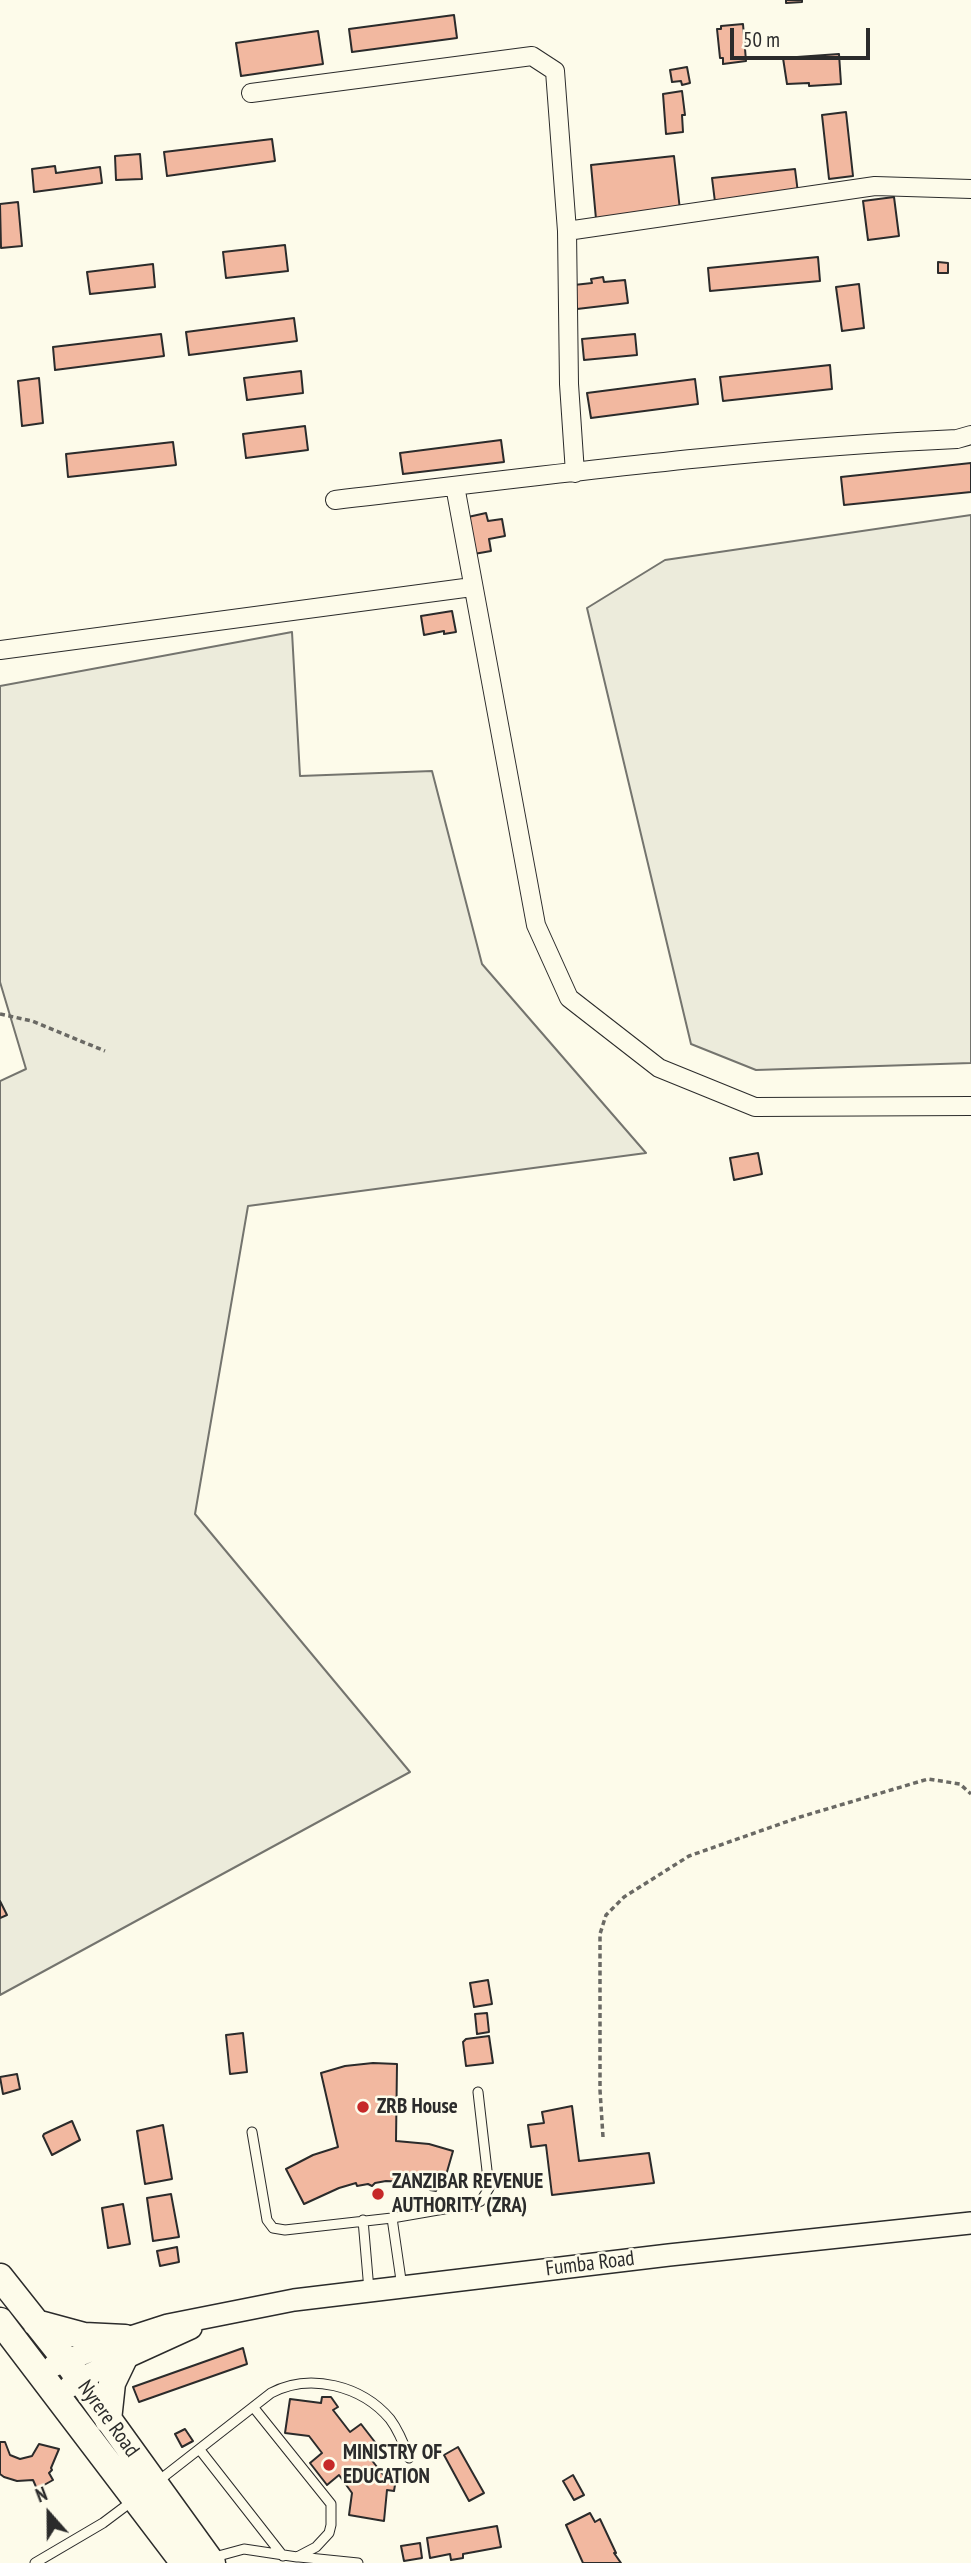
<!DOCTYPE html>
<style>
body{margin:0}
#map{position:relative;width:971px;height:2563px;overflow:hidden;background:#fdfbea;font-family:"PT Sans Narrow",sans-serif}
canvas{display:block}
.north{position:absolute;left:14px;top:2479px;width:70px;height:70px;-webkit-text-stroke:5px #fdfbea;paint-order:stroke;rotate:339deg;font-size:19px;font-weight:700;line-height:28px;text-align:center;color:#2b2b2b}
.north::after{content:'';display:block;margin:auto;width:24px;height:32px;background:#2b2b2b;clip-path:polygon(50% 0,100% 100%,50% 72%,0 100%)}
.scale{position:absolute;left:730px;top:28px;width:140px;height:32px;box-sizing:border-box;border:4px solid #2b2b2b;border-top:0;padding-left:9px;font-size:21px;line-height:24px;white-space:nowrap;color:#2b2b2b;-webkit-text-stroke:5px #fdfbea;paint-order:stroke}
</style>
<div id="map">
<canvas width="971" height="2563"></canvas>
<div class="north">N</div>
<div class="scale">50 m</div>
</div>
<script>
const ctx = document.querySelector('canvas').getContext('2d');
ctx.lineJoin = 'round';
function fillPath(path, color) {
  ctx.fillStyle = color;
  ctx.fill(path, 'evenodd');
}
function trace(path, color, width, dash) {
  ctx.strokeStyle = color;
  ctx.lineWidth = width;
  ctx.lineCap = dash ? 'butt' : 'round';
  ctx.setLineDash(dash || []);
  ctx.stroke(path);
}
function label(font, color, halo, rows, align = 'center') {
  ctx.font = font + ' "PT Sans Narrow",sans-serif';
  ctx.lineWidth = 5;
  ctx.setLineDash([]);
  ctx.textBaseline = 'middle';
  ctx.strokeStyle = halo;
  ctx.fillStyle = color;
  for (const [text, x, y, turn = 0] of rows) {
    ctx.save();
    ctx.translate(x, y);
    ctx.rotate((+turn || 0) * Math.PI / 180);
    ctx.textAlign = isNaN(turn) ? turn : align;
    if (halo) ctx.strokeText(text, 0, 0);
    ctx.fillText(text, 0, 0);
    ctx.restore();
  }
}
const green = new Path2D(`
 M971,515V1063L756,1070L691,1044L587,608L665,560Z
 M292,632L300,776L432,771L482,964L646,1153L248,1206L195,1514L410,1772L0,1995V1081L26,1069L0,982V686Z`);
fillPath(green, '#ecebdb');
trace(green, '#74746e', 2);
const building = new Path2D(`
 M786,0H802V2L786,3Z
 M454,15L457,38L352,52L349,29Z
 M743,24L746,61L723,64V58H720L717,29H721V26Z
 M318,31L323,64L241,76L236,43Z
 M839,54L841,84L809,86V83L787,84L783,58Z
 M687,67L690,83L682,85L681,81L672,82L670,70Z
 M682,91L685,115H682L683,132L666,134L663,94Z
 M846,112L853,176L829,179L822,115Z
 M272,139L275,161L167,176L164,152Z
 M140,154L142,179L116,180L115,156Z
 M674,156L680,210L596,219L591,165Z
 M55,166L56,173L100,167L102,183L34,192L32,169Z
 M795,169L798,193L715,202L712,178Z
 M894,197L899,236L868,240L863,201Z
 M18,202L22,246L1,248L0,204Z
 M285,245L288,271L226,278L223,252Z
 M818,257L820,281L710,291L708,268Z
 M938,262L948,263V273H938Z
 M153,264L155,287L90,294L87,272Z
 M603,277L604,282L625,280L628,303L577,309L574,285L592,283L591,279Z
 M859,284L864,328L842,331L836,287Z
 M294,318L297,341L189,355L186,332Z
 M161,334L164,356L55,370L53,347Z
 M635,334L637,355L584,360L582,339Z
 M830,365L832,389L723,401L720,377Z
 M301,371L303,393L247,400L244,378Z
 M39,378L43,423L22,426L18,381Z
 M695,379L698,404L591,418L587,393Z
 M305,426L308,450L246,458L243,434Z
 M501,440L504,462L403,474L400,453Z
 M173,442L176,465L68,477L66,454Z
 M971,463V492L844,505L841,477Z
 M486,513L488,521L502,519L505,536L489,539L491,551L474,554L468,517Z
 M452,611L456,632L444,634V631L424,635L421,616Z
 M758,1153L762,1174L734,1180L730,1158Z
 M0,1901L7,1915L0,1918Z
 M488,1980L492,2004L474,2007L470,1983Z
 M487,2013L489,2032L477,2034L475,2014Z
 M243,2033L247,2072L230,2074L226,2035Z
 M489,2036L493,2063L466,2066L463,2042L466,2039Z
 M373,2063L397,2064L396,2141L429,2144L453,2151L442,2189L437,2188L436,2191L430,2190L431,2187L427,2185L407,2182L386,2181L375,2183L372,2186L368,2184L357,2186L356,2183L339,2188L304,2204L286,2169L313,2155L338,2147L321,2073L345,2066Z
 M17,2074L20,2089L3,2094L0,2077Z
 M572,2106L579,2161L649,2153L654,2183L552,2195L546,2145L531,2147L528,2125L544,2123L542,2112Z
 M72,2121L80,2140L52,2155L43,2136L44,2134Z
 M163,2125L172,2179L145,2184L137,2131Z
 M171,2194L179,2237L153,2241L147,2198Z
 M123,2204L130,2244L108,2248L102,2208Z
 M177,2247L179,2262L160,2266L157,2251Z
 M243,2348L247,2364L139,2402L133,2387Z
 M322,2397H331L338,2407L333,2410L350,2432L361,2424L378,2446L367,2454L384,2476L389,2472L396,2479L394,2491L387,2490L384,2521L349,2515L352,2493L339,2475L327,2485L310,2463L322,2453L309,2436L285,2433L290,2399L321,2403Z
 M185,2429L193,2441L182,2447L175,2434Z
 M0,2442H5L10,2455L20,2459L32,2456L39,2444L59,2449L51,2468L52,2470L49,2473L53,2480L37,2489L33,2480L17,2481L4,2477L0,2474Z
 M458,2447L484,2493L469,2501L444,2455Z
 M573,2475L584,2495L574,2500L563,2481Z
 M590,2513L595,2522L600,2519L616,2553H614L621,2563H583L566,2525Z
 M497,2526L501,2547L463,2554V2558L451,2560L450,2554L430,2558L427,2538Z
 M420,2543L422,2558L404,2561L401,2546Z`);
fillPath(building, '#f2b8a0');
trace(building, '#2b2b2b', 2);
const service = new Path2D(`
 M252,2132L267,2220L273,2228L285,2230L392,2218L473,2204L481,2201L489,2188L478,2092
 M392,2218L402,2287
 M363,2220L369,2290
 M200,2450L283,2556
 M157,2482L271,2393C310,2372 362,2386 390,2419C399,2431 404,2444 409,2458
 M299,2557L358,2563
 M211,2558L244,2549L297,2557L316,2547L329,2533L331,2525V2504L254,2408
 M35,2563L103,2523L135,2499`);
const minor = new Path2D(`
 M251,93L532,56L555,71L567,231L569,384L575,473
 M567,231L875,186L971,189
 M455,486L536,925L569,998L659,1068L755,1107L971,1106
 M335,500C542,476 749,448 957,439L971,435
 M0,650L472,587`);
const tertiary = new Path2D(`
 M53,2366L100,2347L168,2325L294,2300L669,2255L971,2223
 M69,2387L79,2379L191,2328`);
const primary = new Path2D(`
 M0,2277L65,2359L212,2563
 M0,2321L184,2563
 M36,2323L84,2336L125,2338
 M108,2420L112,2383L124,2358`);
trace(service, '#2b2b2b', 11);
trace(minor, '#2b2b2b', 20);
trace(tertiary, '#2b2b2b', 24);
trace(primary, '#2b2b2b', 29);
trace(new Path2D(`
 M0,1014L32,1021L105,1051
 M603,2137L600,2090V1934L606,1915L624,1897L689,1856L800,1817L928,1779L960,1784L971,1794`), '#6a6964', 3.5, [5, 3.5]);
trace(service, '#fdfbea', 9);
trace(minor, '#fdfbea', 18);
trace(tertiary, '#fdfbea', 21);
trace(primary, '#fdfbea', 26);
for (const [x, y, r, color] of [
 [363,2107,7,"#c62828"],
 [378,2194,7,"#c62828"],
 [329,2465,7,"#c62828"]
]) {
  const dot = new Path2D();
  dot.arc(x, y, r, 0, 2 * Math.PI);
  ctx.fillStyle = color;
  ctx.fill(dot);
  trace(dot, '#fdfbea', 2.5);
}
label('bold 21px', '#2b2b2b', '#fdfbea', [
 ["ZRB House",377,2107],
 ["ZANZIBAR REVENUE",392,2182],
 ["AUTHORITY (ZRA)",392,2206],
 ["MINISTRY OF",343,2453],
 ["EDUCATION",343,2477]
], 'left');
label('21px', '#2b2b2b', '#fdfbea', [
 ["Fumba Road",590,2264,-7],
 ["Nyrere Road",108,2419,54]
]);
</script>
